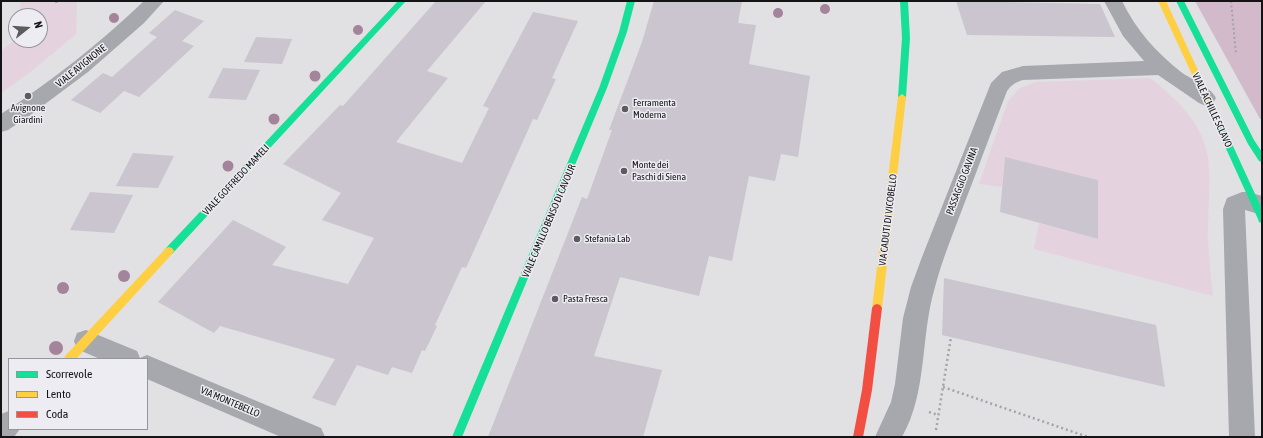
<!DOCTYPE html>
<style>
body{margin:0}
#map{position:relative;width:1263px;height:438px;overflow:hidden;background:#e1e0e3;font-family:"Asap Condensed",sans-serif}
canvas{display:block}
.frame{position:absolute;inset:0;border:2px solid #141416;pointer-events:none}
.legend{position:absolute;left:8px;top:358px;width:140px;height:72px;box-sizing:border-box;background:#edecf2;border:1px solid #96969a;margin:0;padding:5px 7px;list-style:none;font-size:12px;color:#141416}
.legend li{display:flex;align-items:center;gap:8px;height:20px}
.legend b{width:20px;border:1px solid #96969a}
.north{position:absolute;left:8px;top:8px;width:40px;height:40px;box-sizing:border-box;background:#edecf2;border:1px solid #96969a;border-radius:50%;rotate:73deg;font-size:11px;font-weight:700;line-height:16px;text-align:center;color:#141416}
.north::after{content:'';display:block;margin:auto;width:14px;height:18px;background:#5c5b5e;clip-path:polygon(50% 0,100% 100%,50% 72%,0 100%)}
</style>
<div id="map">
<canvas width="1263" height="438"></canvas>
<div class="frame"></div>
<ul class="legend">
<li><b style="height:5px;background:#16e098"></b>Scorrevole</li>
<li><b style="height:5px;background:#ffcf43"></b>Lento</li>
<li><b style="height:5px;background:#f24e42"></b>Coda</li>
</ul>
<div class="north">N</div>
</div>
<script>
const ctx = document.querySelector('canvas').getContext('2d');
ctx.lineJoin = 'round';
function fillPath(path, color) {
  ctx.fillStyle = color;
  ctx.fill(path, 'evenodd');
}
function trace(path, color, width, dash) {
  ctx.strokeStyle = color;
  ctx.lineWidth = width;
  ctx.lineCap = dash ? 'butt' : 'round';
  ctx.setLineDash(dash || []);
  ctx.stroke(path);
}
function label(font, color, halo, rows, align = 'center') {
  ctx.font = font + ' "Asap Condensed",sans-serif';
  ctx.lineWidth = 3;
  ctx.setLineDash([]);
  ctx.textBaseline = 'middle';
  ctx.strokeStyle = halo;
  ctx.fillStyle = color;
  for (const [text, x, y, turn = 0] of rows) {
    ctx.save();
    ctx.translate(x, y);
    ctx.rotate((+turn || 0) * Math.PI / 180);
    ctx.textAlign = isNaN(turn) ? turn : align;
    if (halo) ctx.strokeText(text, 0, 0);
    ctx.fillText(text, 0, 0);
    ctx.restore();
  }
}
fillPath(new Path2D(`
 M20,1H77L76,34L33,70L1,93V51L16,39V40H40V16H21Z
 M1150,78C1174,97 1198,118 1206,149C1213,175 1207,213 1208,241C1209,259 1211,278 1213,296L1034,249L1039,223L1098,239V180L1005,157L1002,187L979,184L1008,101L1020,88L1036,82Z`), '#e4d3df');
fillPath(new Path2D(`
 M1195,1H1262V119H1260Z`), '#d3bacb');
fillPath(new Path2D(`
 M436,1H486L427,71L448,78L396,142L462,163L489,108L483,106L533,12L578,21L552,78L556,79L537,120L533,119L466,268L462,267L435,325L437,326L425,351L422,350L412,373L392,367L388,375L357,365L335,406L312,398L335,359L220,326L214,333L158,302L233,220L286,247L272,265L348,284L374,238L322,220L341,193L283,164L340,105L343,106Z
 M654,1H742L738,23L756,25L749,64L810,76L798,157L781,154L775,181L749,176L732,261L709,256L699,296L620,277L594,356L662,370L643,437H488L582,197L587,199L612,130H609L642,42Z
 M956,1L1100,4L1115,37L967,35Z
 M175,10L204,21L182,41L194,46L139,97L124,91L100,113L71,100L103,73L112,77L157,37L149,33Z
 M256,37L292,39L282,64L244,62Z
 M223,68L260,70L246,100L208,98Z
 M133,153L174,156L158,188L116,186Z
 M1005,157L1098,180V239L1000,212Z
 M90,192L133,195L114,233L70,230Z
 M944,278L1156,325L1165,387L942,335Z`), '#cac5ce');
trace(new Path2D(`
 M56,1L57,5
 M1231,1L1236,54`), '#a4a4a8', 2, [2, 2.5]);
trace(new Path2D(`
 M943,387L1088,437
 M929,412L938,415
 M936,430L951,337`), '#a4a4a8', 2.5, [2, 3]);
fillPath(new Path2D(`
 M144,1H164L144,23L88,72L29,116L8,130L1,132V114C52,81 100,43 144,1Z
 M1104,1H1122C1136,30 1156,52 1181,72C1192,80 1210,86 1216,98L1213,103L1206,106L1199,103L1158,75L1023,80C1016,82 1011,85 1007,91C992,130 978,168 963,207C953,234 942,260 935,287C920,337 928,391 902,437H875L891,402L895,384L903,318L911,287L922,257L991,83L1002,72L1023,66L1144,61L1123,36Z
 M1242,192H1248L1262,196V215L1245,210L1255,437H1229L1223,209L1227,198Z
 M86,330L137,351L140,358L147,355L321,428L325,437H281L147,379V359H100L77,349L74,341L77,333Z
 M9,411V429H20L14,437H1V414Z`), '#a6a8ad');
fillPath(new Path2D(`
 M398,1H406L172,254L169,255L166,254L164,251L166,248Z
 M627,1H635L627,32L607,88L462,437H452L599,88L619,32Z
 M900,1H908L910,38L906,97L902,100L898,97L902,38Z
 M1176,1H1184L1254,140L1262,152V162L1259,161L1248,144Z
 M1217,117L1221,120L1262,209V223L1259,222L1258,219L1213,120Z`), '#16e098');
fillPath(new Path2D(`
 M1158,1H1166L1221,120L1220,122H1214L1213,120Z
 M902,94L906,97L882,308L880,311L877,312L874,311L872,308L898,97Z
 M169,247L172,248L174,251L172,254L76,359H64L65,356L166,248Z`), '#ffcf43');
fillPath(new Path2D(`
 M877,304L880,305L882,308L872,390L863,437H853L862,390L872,308L874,305Z`), '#f24e42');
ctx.fillStyle = '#a3849a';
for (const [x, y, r] of [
 [825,9,5],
 [778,13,5],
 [114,18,5],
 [358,30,5],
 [315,76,5.5],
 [274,119,5.5],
 [228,166,5.5],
 [124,276,6],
 [63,288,6],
 [56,348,7]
]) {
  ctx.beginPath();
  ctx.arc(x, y, r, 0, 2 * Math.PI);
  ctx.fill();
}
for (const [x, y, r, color] of [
 [28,96,4,"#5c5b5e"],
 [625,109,4,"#5c5b5e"],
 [624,171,4,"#5c5b5e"],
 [577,239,4,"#5c5b5e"],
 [555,299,4,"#5c5b5e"]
]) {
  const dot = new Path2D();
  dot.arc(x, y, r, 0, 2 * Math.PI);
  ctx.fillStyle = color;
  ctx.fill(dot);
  trace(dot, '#edecf2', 1.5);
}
label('10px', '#141416', '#edecf2', [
 ["VIALE AVIGNONE",81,66,-39],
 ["VIALE ACHILLE SCLAVO",1212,110,65],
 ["VIALE GOFFREDO MAMELI",236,180,-47],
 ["PASSAGGIO GAVINA",962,181,-69],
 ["VIA CADUTI DI VICOBELLO",888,220,-83],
 ["VIALE CAMILLO BENSO DI CAVOUR",549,221,-67],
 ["VIA MONTEBELLO",230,402,23]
]);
label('10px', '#141416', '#edecf2', [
 ["Ferramenta",633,103],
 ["Moderna",633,115],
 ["Avignone",28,108,"center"],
 ["Giardini",28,120,"center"],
 ["Monte dei",632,165],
 ["Paschi di Siena",632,177],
 ["Stefania Lab",585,239],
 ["Pasta Fresca",563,299]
], 'left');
</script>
